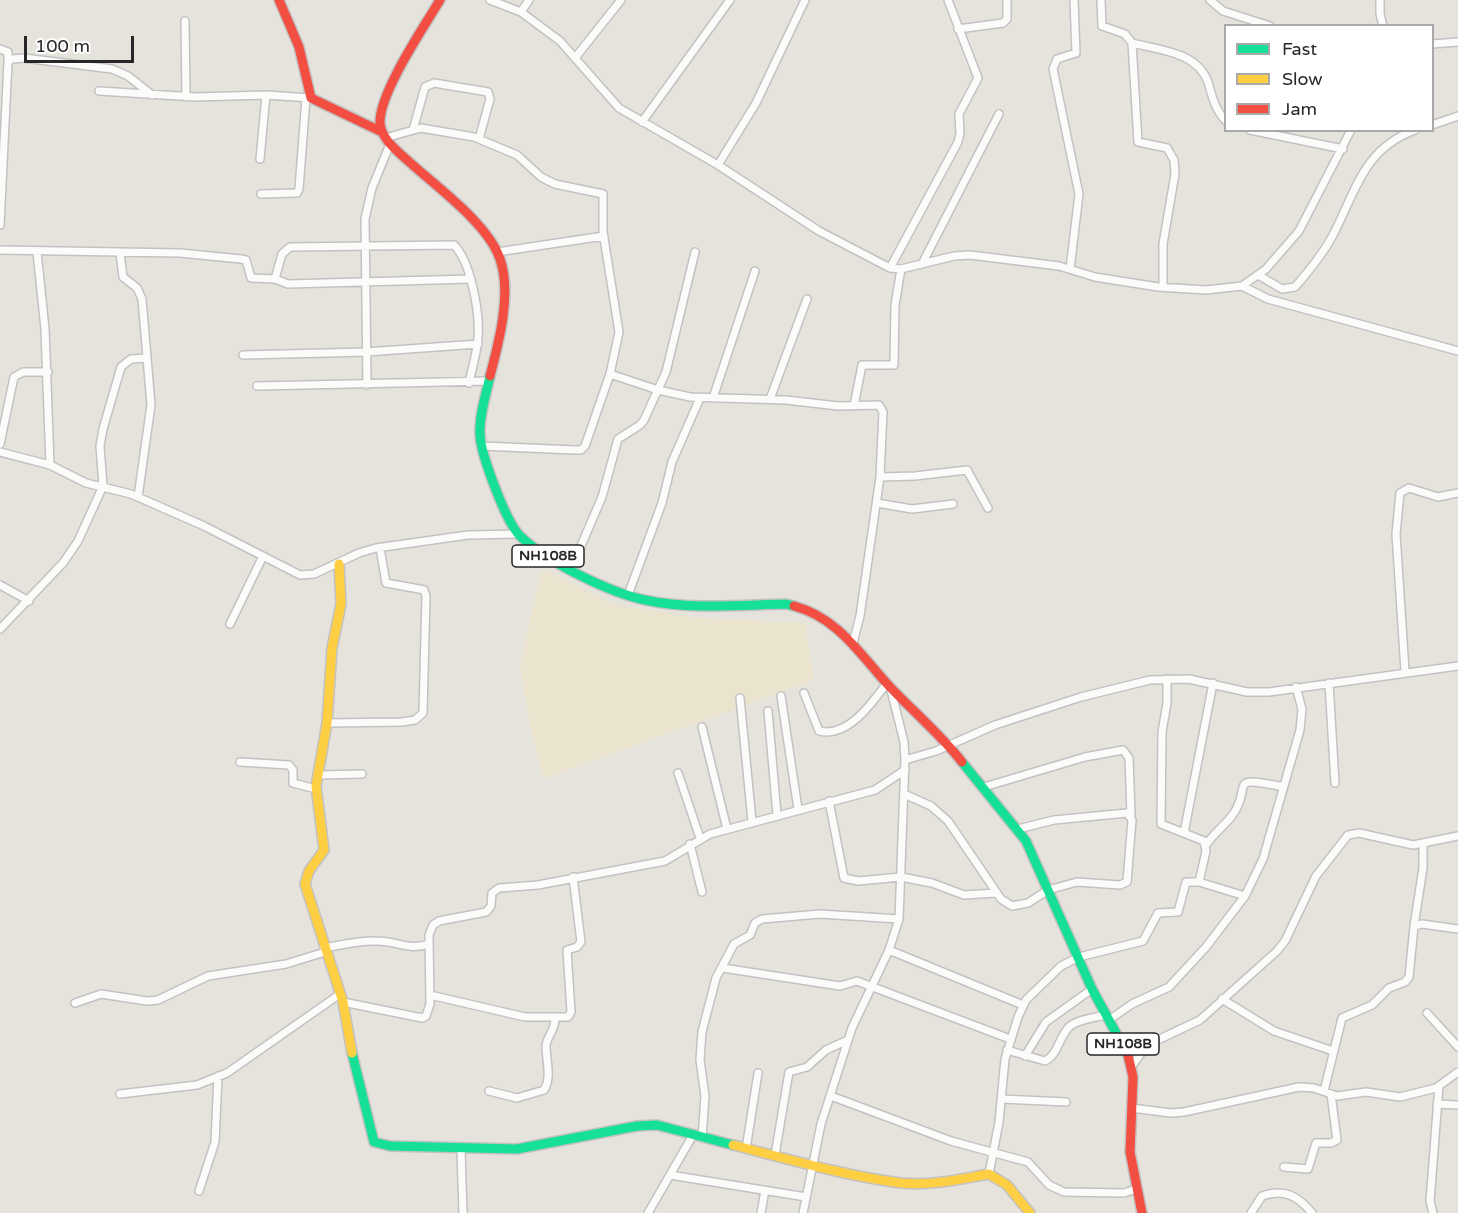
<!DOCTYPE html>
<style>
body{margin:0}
#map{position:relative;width:1458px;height:1213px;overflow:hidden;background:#e6e3dc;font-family:"Varela Round",sans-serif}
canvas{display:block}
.legend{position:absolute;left:1224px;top:24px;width:210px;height:108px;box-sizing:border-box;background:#fff;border:2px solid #a9a9a9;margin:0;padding:8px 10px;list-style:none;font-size:18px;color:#272727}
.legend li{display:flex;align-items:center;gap:12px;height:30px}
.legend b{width:30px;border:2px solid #a9a9a9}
.scale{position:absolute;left:24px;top:36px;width:110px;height:27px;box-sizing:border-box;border:3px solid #272727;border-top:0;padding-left:8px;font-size:18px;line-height:21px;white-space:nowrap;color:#272727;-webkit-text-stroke:4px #fff;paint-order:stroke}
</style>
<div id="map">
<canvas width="1458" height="1213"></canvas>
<ul class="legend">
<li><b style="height:8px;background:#16e098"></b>Fast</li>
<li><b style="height:8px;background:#ffcf43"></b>Slow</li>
<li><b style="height:8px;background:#f24e42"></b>Jam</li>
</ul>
<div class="scale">100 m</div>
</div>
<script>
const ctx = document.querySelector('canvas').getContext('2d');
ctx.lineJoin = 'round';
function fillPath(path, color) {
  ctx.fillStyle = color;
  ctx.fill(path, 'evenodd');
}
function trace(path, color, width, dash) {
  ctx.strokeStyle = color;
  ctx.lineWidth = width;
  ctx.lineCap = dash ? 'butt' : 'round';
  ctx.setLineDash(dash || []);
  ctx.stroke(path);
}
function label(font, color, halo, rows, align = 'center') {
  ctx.font = font + ' "Varela Round",sans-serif';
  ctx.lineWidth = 4.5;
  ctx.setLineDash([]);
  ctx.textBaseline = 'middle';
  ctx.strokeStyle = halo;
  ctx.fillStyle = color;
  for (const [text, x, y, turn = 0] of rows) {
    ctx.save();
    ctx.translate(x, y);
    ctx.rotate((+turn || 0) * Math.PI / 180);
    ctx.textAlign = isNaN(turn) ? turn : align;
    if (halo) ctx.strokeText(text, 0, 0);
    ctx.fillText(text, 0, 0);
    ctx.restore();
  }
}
fillPath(new Path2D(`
 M541,569L613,604L697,618L805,623L814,680L543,779L530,726L520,666Z`), '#eae4cf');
const street = new Path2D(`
 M490,0L521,12L560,41L619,108L718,165L819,231L890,268L901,269L954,256L970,255L1059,266L1095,277L1158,287L1206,290L1242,286L1266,269L1299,231L1351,130
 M1101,0L1102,26L1125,34L1132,43L1138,142L1167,148L1174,160L1175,174L1163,244V287
 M1210,0L1223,11L1270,26
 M1380,0V14L1383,26
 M521,12L529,0
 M185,21L186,97
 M958,29L1003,23L1007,19V0
 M1132,43C1160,50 1197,52 1208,82C1212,96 1215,110 1226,121
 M1432,44L1458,42
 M0,49L8,52V62
 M575,58L621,0
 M99,91L196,97L266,95L311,98
 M642,122L730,0
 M1432,125L1458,116
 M413,130L425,87L434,83L488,92L490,99L479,139
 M1250,130L1343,149
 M385,138L421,128L474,137L517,155L541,177L555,184L603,194V232L619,332L610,374L585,446L581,450H575L481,446
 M260,159L266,95
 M718,165L756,103L805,0
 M261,194L297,193L299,189L306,98
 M0,225L8,62L12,59L24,58L112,69L128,76L152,95
 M0,250L180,253L241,259L246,260L251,278L275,279L282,254L290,247L454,245C471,262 480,313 478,338C477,353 472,368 469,383
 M37,252L45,329L50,465
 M497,252L604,236
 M120,253L123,277L137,288L142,299L151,405L138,497
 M922,264L999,114
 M890,268L958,142L960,133L959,114L978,78L948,0
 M1070,269L1079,194L1053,69L1057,59L1076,53L1074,0
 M1258,275L1282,289L1295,287C1309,271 1323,254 1333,235C1356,191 1363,149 1415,130
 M275,279L288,284L470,279
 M1242,286L1268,299L1458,351
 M243,355L366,352L478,344
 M610,374L658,390L690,397L786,400L838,406L879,405L883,412L880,477
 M367,385L365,219L372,188L390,144
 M257,386L489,381
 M713,398L755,271
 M770,399L807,299
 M854,406L862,365H894L895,305L901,269
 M0,444L14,377L23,372H48
 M0,452L50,465L86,483L131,494L204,526L300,575L314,574L359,553L376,548L468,535L518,534
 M877,503L912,509L953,504
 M571,569L602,497L618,439L640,425L644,420L666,372L695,252
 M0,585L29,601
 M628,595L662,503L672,462L700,398
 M230,624L263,556
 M0,629L63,563L78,541L103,486L100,446L103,429L121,367L131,359L147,358
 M853,643L860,616L880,477L915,476L967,470L988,508
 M1405,671L1396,534L1400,493L1409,488L1438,497L1458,493
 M1167,679V703L1162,732L1161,824L1204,841L1206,851L1199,882L1245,896
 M1329,683L1335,783
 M804,693L819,731C848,738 872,703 887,683
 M781,696L798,809
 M740,698L752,821
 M768,711L777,815
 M327,723L402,722L415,720L423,713L426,596L424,590L419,589L386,583L380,548
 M702,727L727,829
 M905,760L936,751L995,725L1081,697L1150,680L1189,679L1247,692H1269L1458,666
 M240,762L289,765L293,770V783L316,789
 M678,773L700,838
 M318,775L362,774
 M984,787L1085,757L1123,750L1129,758L1131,815
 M904,794L931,806L948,821L1001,899L1012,906L1028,903L1048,890L1077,882L1120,885L1127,882L1132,820L1127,813L1054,820L1018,829
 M829,801L844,878L858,881L901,877L932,883L964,895L996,893
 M1184,833L1213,683
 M690,844L702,892
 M1206,845C1213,834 1223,827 1231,817C1255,787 1223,774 1283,787
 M1414,926L1423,868V844
 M324,948C341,945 360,940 377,941C398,941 407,951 429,944
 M889,950L1023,1005
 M723,968L840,986L857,981L1010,1039
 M430,995L525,1017H568L571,1012L567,950L577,947L581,942L573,877
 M1222,999L1274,1031L1333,1051
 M343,1002L422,1018L426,1016L430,1004L429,935L433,925L439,921L486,912L491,906L492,893L499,888L538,885L665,861L710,834L875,790L905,770
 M75,1003L101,994L147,1001L158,1000L208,976L286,964L325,952
 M1427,1013L1458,1047
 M1109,1020L1132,1004L1169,987L1206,947L1245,896L1263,859L1300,730L1302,709L1296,687
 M1007,1050L1045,1061C1058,1055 1059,1037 1069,1027C1078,1019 1094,1018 1105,1015
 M1025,1056L1046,1022L1092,989
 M1132,1066L1147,1045L1200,1020L1277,951L1285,941L1316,876L1348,835L1359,833L1413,845L1458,836
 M489,1091L517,1098L544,1090C552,1078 546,1060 546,1046C547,1035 555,1032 555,1018
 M1324,1091L1342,1018L1372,1005L1389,988L1405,982L1409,977L1414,926L1422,924L1458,929
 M120,1094L197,1085L227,1073L340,994
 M831,1096L951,1141L1028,1162L1049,1185L1064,1192L1124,1193L1136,1189
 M1002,1099L1066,1102
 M1437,1104L1458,1105
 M1131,1108L1171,1113L1184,1112L1299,1087L1314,1088L1337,1096L1366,1092L1400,1097L1436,1088L1458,1072
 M702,1138L705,1096L700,1060L702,1032L716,978L734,944L750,935L755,923L762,919L820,914L899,919
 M746,1149L758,1073
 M461,1150L463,1213
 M775,1155L789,1072L807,1067L826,1050L848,1040
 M1284,1167L1308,1169L1316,1143H1331L1337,1140L1331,1094
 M989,1174L999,1122L1005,1059L1018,1017L1026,1000L1061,966L1079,957L1143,941L1158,913L1178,912L1186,882H1199
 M670,1175L806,1197
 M199,1191L215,1142L218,1076
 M648,1213L693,1135
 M761,1213L765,1190
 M803,1213L821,1124L852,1028L889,950L899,919L905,760L904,742L891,690
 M1251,1213L1262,1196C1284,1188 1298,1196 1312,1213
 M1433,1213L1430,1201L1439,1086`);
const fast = new Path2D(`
 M490,376C486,395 479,415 480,435C481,455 506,522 520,536C547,562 608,592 645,600C691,610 740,605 786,604L794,606
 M962,762L1026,841L1092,989L1128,1055
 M352,1053L374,1142L390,1146L517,1149L637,1126L657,1125L733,1145`);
const slow = new Path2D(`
 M339,564L341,604L332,648L327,723L316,786L324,850L309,871L305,884L343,1002L352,1053
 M733,1145C788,1159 845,1176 901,1183C931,1186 960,1179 989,1174L1007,1185L1030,1213`);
const jam = new Path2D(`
 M279,0L299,47L311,98L382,132
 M440,0C424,27 379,93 380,123C381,138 396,150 406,159C434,185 488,223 500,259C512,293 499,342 490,376
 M794,606C839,618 861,656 891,688C915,713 941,735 962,762
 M1128,1055L1133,1077L1130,1152L1142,1213`);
trace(street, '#c3c2c2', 10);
trace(fast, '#c3c2c2', 12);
trace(slow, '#c3c2c2', 12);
trace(jam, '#c3c2c2', 12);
trace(street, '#fbfbfa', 7);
trace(fast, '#16e098', 9);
trace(slow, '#ffcf43', 9);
trace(jam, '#f24e42', 9);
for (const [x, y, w] of [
 [548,556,72],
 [1123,1044,72]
]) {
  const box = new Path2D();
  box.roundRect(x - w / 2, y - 11, w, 22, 4.5);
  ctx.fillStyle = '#fff';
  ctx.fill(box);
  trace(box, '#272727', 1.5);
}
label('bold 14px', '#272727', null, [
 ["NH108B",548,556],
 ["NH108B",1123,1044]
]);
</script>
